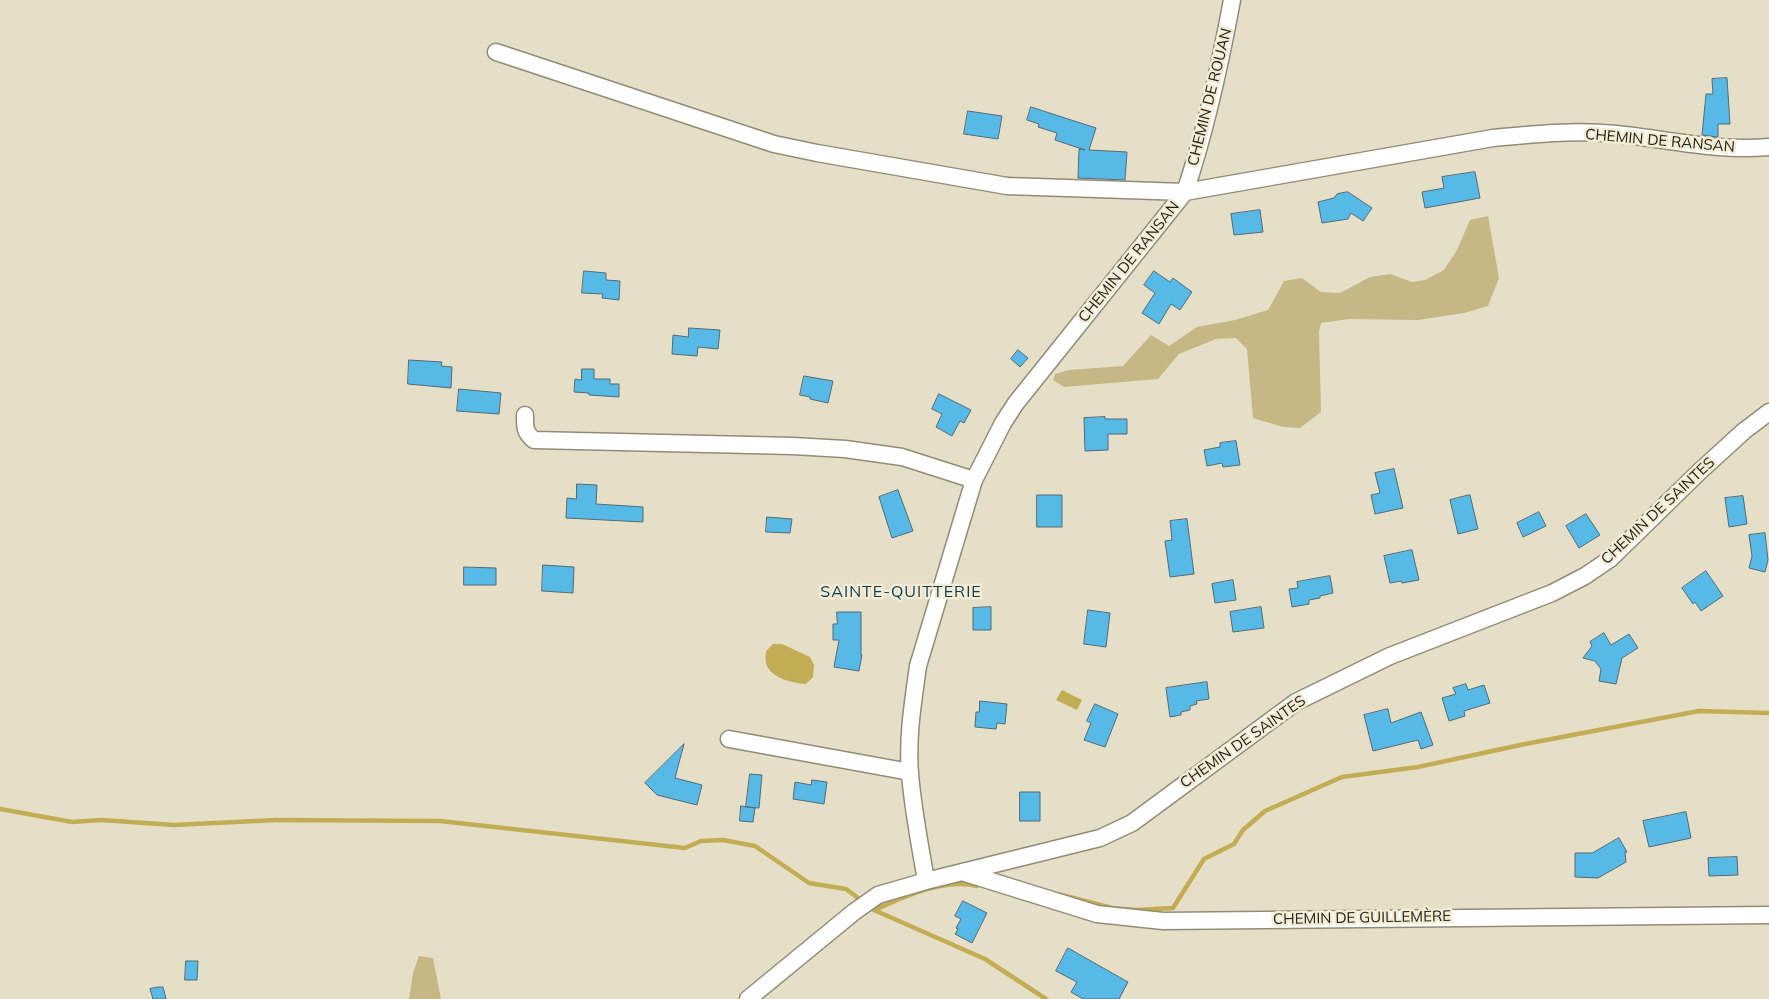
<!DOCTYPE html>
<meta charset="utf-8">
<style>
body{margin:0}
canvas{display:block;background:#e5dfc8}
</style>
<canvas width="1769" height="999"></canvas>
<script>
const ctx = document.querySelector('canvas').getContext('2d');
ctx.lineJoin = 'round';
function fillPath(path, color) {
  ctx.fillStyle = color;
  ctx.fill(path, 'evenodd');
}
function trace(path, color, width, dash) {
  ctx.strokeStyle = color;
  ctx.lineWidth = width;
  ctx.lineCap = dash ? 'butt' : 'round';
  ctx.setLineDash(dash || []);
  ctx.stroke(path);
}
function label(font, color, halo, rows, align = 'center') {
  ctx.font = font + ' Mulish,sans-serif';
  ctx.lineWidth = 5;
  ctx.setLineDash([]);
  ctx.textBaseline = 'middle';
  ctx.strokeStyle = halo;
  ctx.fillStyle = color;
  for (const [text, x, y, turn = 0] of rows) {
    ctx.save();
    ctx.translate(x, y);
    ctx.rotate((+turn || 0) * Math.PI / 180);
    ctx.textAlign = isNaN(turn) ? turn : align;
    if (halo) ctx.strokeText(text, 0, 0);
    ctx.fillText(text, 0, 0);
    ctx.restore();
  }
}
fillPath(new Path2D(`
 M1488,216L1499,278L1488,306L1464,313L1418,320L1349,319L1321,323L1319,332L1321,412L1300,428L1283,427L1253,418L1247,349L1236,338L1216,339L1179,354L1158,379L1064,387L1053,380L1055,374L1069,370L1123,366L1151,335L1169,346L1197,327L1235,320L1268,310L1284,281L1302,278L1321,292L1340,293L1370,277L1390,274L1412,282L1425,280L1444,270L1457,250L1470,220Z
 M419,956L433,958L441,999H409L413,973Z`), '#c5b885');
fillPath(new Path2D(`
 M773,644H782L810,657L814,665L813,677L806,684C792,683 770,678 766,663C765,659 766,654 766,651Z
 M1062,690L1082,700L1077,710L1056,700Z`), '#c3ad54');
trace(new Path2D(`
 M0,809L72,822L101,820L174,825L276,820L440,821L685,848L701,841L723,840L755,846L809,883L846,889L862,901
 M1058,894L1112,908L1136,910L1173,908L1204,859L1234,844L1243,830L1265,811L1342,777L1418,767L1525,744L1699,711L1769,713
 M869,906L874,910L985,959L1046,999
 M874,910C899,899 934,883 961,884C966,884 972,885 977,886`), '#c3ad54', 4.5);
const building = new Path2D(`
 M1727,78L1730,124H1718V137L1702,135L1706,94H1713L1712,79Z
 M1031,107L1096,128L1089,150L1127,152L1125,180L1078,178L1079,149L1085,150L1055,140L1057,133L1038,127L1039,124L1027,120Z
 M968,111L1002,116L998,139L964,134Z
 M1475,172L1480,198L1425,208L1422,192L1444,188L1442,177Z
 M1348,192L1372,208L1363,221L1351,213L1348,219L1322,223L1318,202L1334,198L1337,194Z
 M1260,210L1263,232L1234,235L1231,214Z
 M584,271L606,273V280L620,281L619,300L602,298L603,294L582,293Z
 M1154,271L1170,282L1173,278L1192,292L1180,310L1171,304L1159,324L1142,313L1155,293L1144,285Z
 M689,328L720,330L718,349L698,347L697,356L672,354L673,335L688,337Z
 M1018,350L1028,358L1020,367L1011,359Z
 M409,360L442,362L441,366L452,367L451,388L408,384Z
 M582,369H594V379H610V384H619V397L589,395V393L574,392L575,379L581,380Z
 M804,376L833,381L828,403L810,399V397L800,395Z
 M459,389L501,393L499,414L457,411Z
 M939,394L971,410L964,423L960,421L952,436L936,427L942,414L932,409Z
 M1105,417V419H1127V434H1108V450L1085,451L1084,418Z
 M1236,441L1240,465L1223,467L1222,463L1207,466L1204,450L1220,447V443Z
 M1394,469L1403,508L1375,514L1371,495L1380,493L1375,473Z
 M577,484L597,485L596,504L643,507V522L566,518L567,498L576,499Z
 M898,490L913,531L892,538L879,497Z
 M1037,495H1062V527H1037Z
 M1470,495L1478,529L1458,534L1450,500Z
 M1743,496L1747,524L1729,527L1725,498Z
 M1539,512L1546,526L1523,537L1517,523Z
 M1586,514L1600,535L1579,548L1566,526Z
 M767,517L792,519L790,533L766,532Z
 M1187,519L1194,574L1170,577L1165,541L1172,540L1170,521Z
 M1765,533L1768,560L1765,572L1749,568L1752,556L1749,535Z
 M1412,550L1419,580L1402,583L1401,581L1390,583L1384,556Z
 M543,565L574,567L573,593L542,591Z
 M464,567L496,568V585H464Z
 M1706,571L1723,596L1701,611L1695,602L1693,604L1682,588Z
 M1330,576L1333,593L1320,596V598L1309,600V604L1292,607L1289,589L1298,588L1297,582Z
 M1233,580L1236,600L1215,603L1212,584Z
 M991,607V630H973V608Z
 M1261,607L1264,628L1233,632L1230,612Z
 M1088,610L1110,613L1106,647L1084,644Z
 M837,612H861V655H862L859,671L834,667L839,640H833V624H837Z
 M1604,633L1611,645L1629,634L1638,648L1622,658L1616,684L1599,681L1601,669L1595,661L1583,658L1592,646L1590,642Z
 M1207,682L1209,699L1196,701L1197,704L1190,706V710L1181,712V715L1170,717L1166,688Z
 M1466,684L1468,690L1484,685L1490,703L1464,711L1465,716L1449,721L1442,698L1456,694L1453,688Z
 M980,701L1007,704L1005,724L997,723L996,729L975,727L976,712H979Z
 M1095,704L1118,714L1105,747L1084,740L1091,723L1087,721Z
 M1388,709L1391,723L1421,712L1433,745L1421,749L1418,740L1373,751L1364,715Z
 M684,744L675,778L702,785L697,805L657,795L645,783Z
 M750,774L762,775L759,808L746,807Z
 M812,780L827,782L824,804L793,799L795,782L811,785Z
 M1020,792H1040V821H1020Z
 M741,806L755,808L753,822L740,821Z
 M1686,812L1691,838L1649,847L1643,821Z
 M1619,838L1627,852H1625L1626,862L1598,878L1575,877V853H1592Z
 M1737,857L1738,875L1709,876L1708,858Z
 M963,901L987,913L972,943L955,934L958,929L956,928L961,919L955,916Z
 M1068,948L1128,982L1119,999H1083L1071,992L1077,982L1056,971Z
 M186,961H198L197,980H185Z
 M158,987H163L166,999H153L150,989Z`);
fillPath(building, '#57b9e6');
trace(building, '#556a75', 1);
const minor = new Path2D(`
 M496,52L774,144L817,153L1007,186L1185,192C1206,130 1220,65 1232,0
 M525,415C525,426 524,432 534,440L793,446L845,449L902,457L974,480
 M729,739L910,772
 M962,872L1097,914L1163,921L1769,915
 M926,881C920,845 913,810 910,774C907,738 913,702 918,666L974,480L1003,423L1016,403L1185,192L1493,138C1534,134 1575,130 1616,134C1667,139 1717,152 1769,147
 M748,999L854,912L878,895L926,881L1100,838L1132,823L1296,702L1390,656L1552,593L1585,576L1610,559L1699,472L1744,431L1769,412`);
trace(minor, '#918c77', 19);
trace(minor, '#fff', 16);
label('15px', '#232118', '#f2ecd5', [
 ["CHEMIN DE ROUAN",1210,97,-76],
 ["CHEMIN DE RANSAN",1660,141,5],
 ["CHEMIN DE RANSAN",1129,262,-51],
 ["CHEMIN DE SAINTES",1658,511,-43],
 ["CHEMIN DE SAINTES",1243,742,-35],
 ["CHEMIN DE GUILLEMÈRE",1362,918,-1]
]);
ctx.letterSpacing = '1px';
label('16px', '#0c3b4f', '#f2ecd5', [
 ["SAINTE-QUITTERIE",901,592]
]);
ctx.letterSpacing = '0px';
</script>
